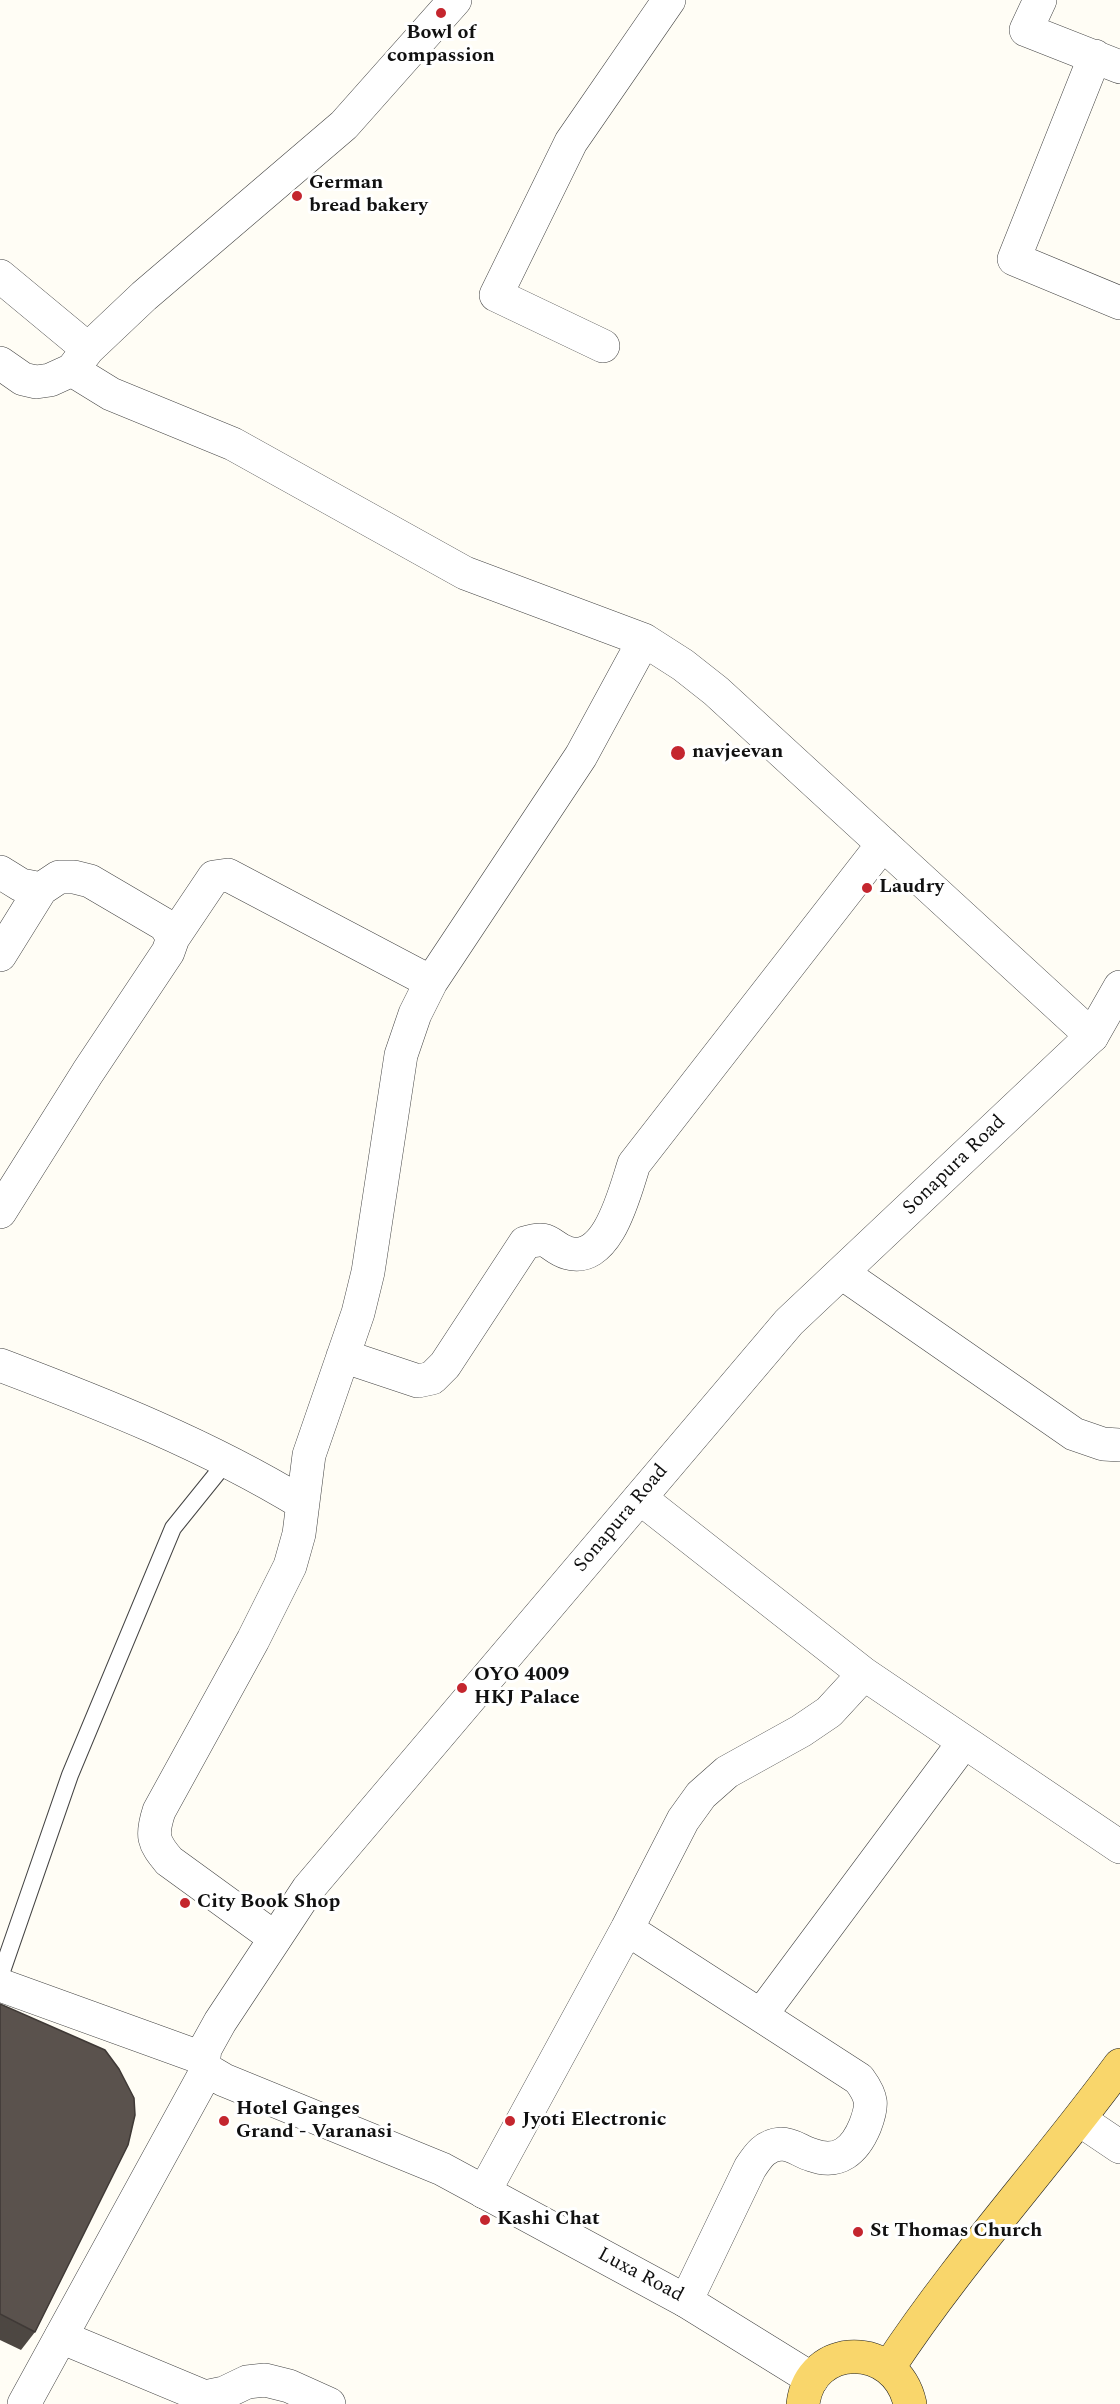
<!DOCTYPE html>
<style>
body{margin:0}
canvas{display:block;background:#fffdf5}
</style>
<canvas width="1120" height="2404"></canvas>
<script>
const ctx = document.querySelector('canvas').getContext('2d');
ctx.lineJoin = 'round';
function trace(path, color, width, dash) {
  ctx.strokeStyle = color;
  ctx.lineWidth = width;
  ctx.lineCap = dash ? 'butt' : 'round';
  ctx.setLineDash(dash || []);
  ctx.stroke(path);
}
function fillPath(path, color) {
  ctx.fillStyle = color;
  ctx.fill(path, 'evenodd');
}
function label(font, color, halo, rows, align = 'center') {
  ctx.font = font + ' Spectral,serif';
  ctx.lineWidth = 6;
  ctx.setLineDash([]);
  ctx.textBaseline = 'middle';
  ctx.strokeStyle = halo;
  ctx.fillStyle = color;
  for (const [text, x, y, turn = 0] of rows) {
    ctx.save();
    ctx.translate(x, y);
    ctx.rotate((+turn || 0) * Math.PI / 180);
    ctx.textAlign = isNaN(turn) ? turn : align;
    if (halo) ctx.strokeText(text, 0, 0);
    ctx.fillText(text, 0, 0);
    ctx.restore();
  }
}
const service = new Path2D(`
 M0,1977L70,1775L173,1528L227,1461`);
const minor = new Path2D(`
 M1040,0L1026,30L1120,67
 M1095,56L1014,259L1120,303
 M0,276L88,349
 M603,346L496,295L571,142L669,0
 M0,363L23,379L36,382L50,380L72,370L88,349L144,296L344,125L455,0
 M72,370L111,394L233,444L465,573L644,640L683,665L716,691L1092,1036
 M0,872L21,885L41,889L59,877H74L90,881L165,925L173,938L168,952L88,1072L0,1212
 M173,938L214,877L228,875L431,982
 M0,955L41,889
 M842,1273L1074,1434L1103,1444L1120,1445
 M343,1356L418,1381L432,1378L445,1365L525,1243C552,1234 548,1247 568,1253C608,1265 625,1191 634,1164L883,844
 M0,1365C103,1404 207,1445 302,1503
 M640,1498L864,1674L1120,1847
 M627,1929L859,2079C873,2098 873,2105 865,2126C855,2150 839,2165 812,2155C801,2152 793,2144 781,2144C765,2145 758,2156 750,2168L686,2301
 M275,1938L169,1861C153,1842 151,1836 159,1811L253,1640L290,1566L299,1534L309,1455L358,1313L368,1272L401,1055L415,1014L431,982L581,756L644,640
 M0,1985L202,2058
 M761,2015L964,1742
 M1080,2120L1120,2147
 M484,2192L627,1929L683,1820L701,1795L727,1772L801,1731L829,1712L864,1674
 M61,2337L205,2397L224,2393L247,2382L265,2380L289,2386L329,2404`);
const tertiary = new Path2D(`
 M812,2379L686,2301L442,2169L224,2080L207,2070L203,2064L205,2049L220,2022L308,1889L789,1322L1092,1036L1120,987
 M24,2404L207,2070`);
const primary = new Path2D(`
 M889,2367C958,2262 1045,2167 1120,2065
 M803,2404C810,2342 896,2340 910,2404`);
trace(service, '#444', 18);
trace(minor, '#444', 34);
trace(tertiary, '#444', 34);
trace(primary, '#222', 34);
trace(service, '#fff', 16);
trace(minor, '#fff', 33);
trace(tertiary, '#fff', 33);
trace(primary, '#f9d66b', 33);
fillPath(new Path2D(`
 M0,2004L35,2332L21,2350L0,2340Z`), '#4d4742');
const building = new Path2D(`
 M0,2004L105,2050L119,2069L134,2098L135,2115L128,2145L35,2332L0,2314Z`);
fillPath(building, '#5a524d');
trace(building, '#3f3936', 1.5);
for (const [x, y, r, color] of [
 [441,13,6,"#c4262e"],
 [297,196,6,"#c4262e"],
 [678,753,8,"#c4262e"],
 [867,888,6,"#c4262e"],
 [462,1688,6,"#c4262e"],
 [185,1903,6,"#c4262e"],
 [224,2121,6,"#c4262e"],
 [510,2121,6,"#c4262e"],
 [485,2220,6,"#c4262e"],
 [858,2232,6,"#c4262e"]
]) {
  const dot = new Path2D();
  dot.arc(x, y, r, 0, 2 * Math.PI);
  ctx.fillStyle = color;
  ctx.fill(dot);
  trace(dot, '#fff', 2);
}
label('bold 20px', '#111', '#fff', [
 ["Bowl of",441,34,"center"],
 ["compassion",441,57,"center"],
 ["German",309,184],
 ["bread bakery",309,207],
 ["navjeevan",692,753],
 ["Laudry",879,888],
 ["OYO 4009",474,1676],
 ["HKJ Palace",474,1699],
 ["City Book Shop",197,1903],
 ["Hotel Ganges",236,2110],
 ["Grand - Varanasi",236,2133],
 ["Jyoti Electronic",522,2121],
 ["Kashi Chat",497,2220],
 ["St Thomas Church",870,2232]
], 'left');
label('20px', '#111', '#fff', [
 ["Sonapura Road",955,1166,-44],
 ["Sonapura Road",622,1519,-50],
 ["Luxa Road",640,2276,28]
]);
</script>
